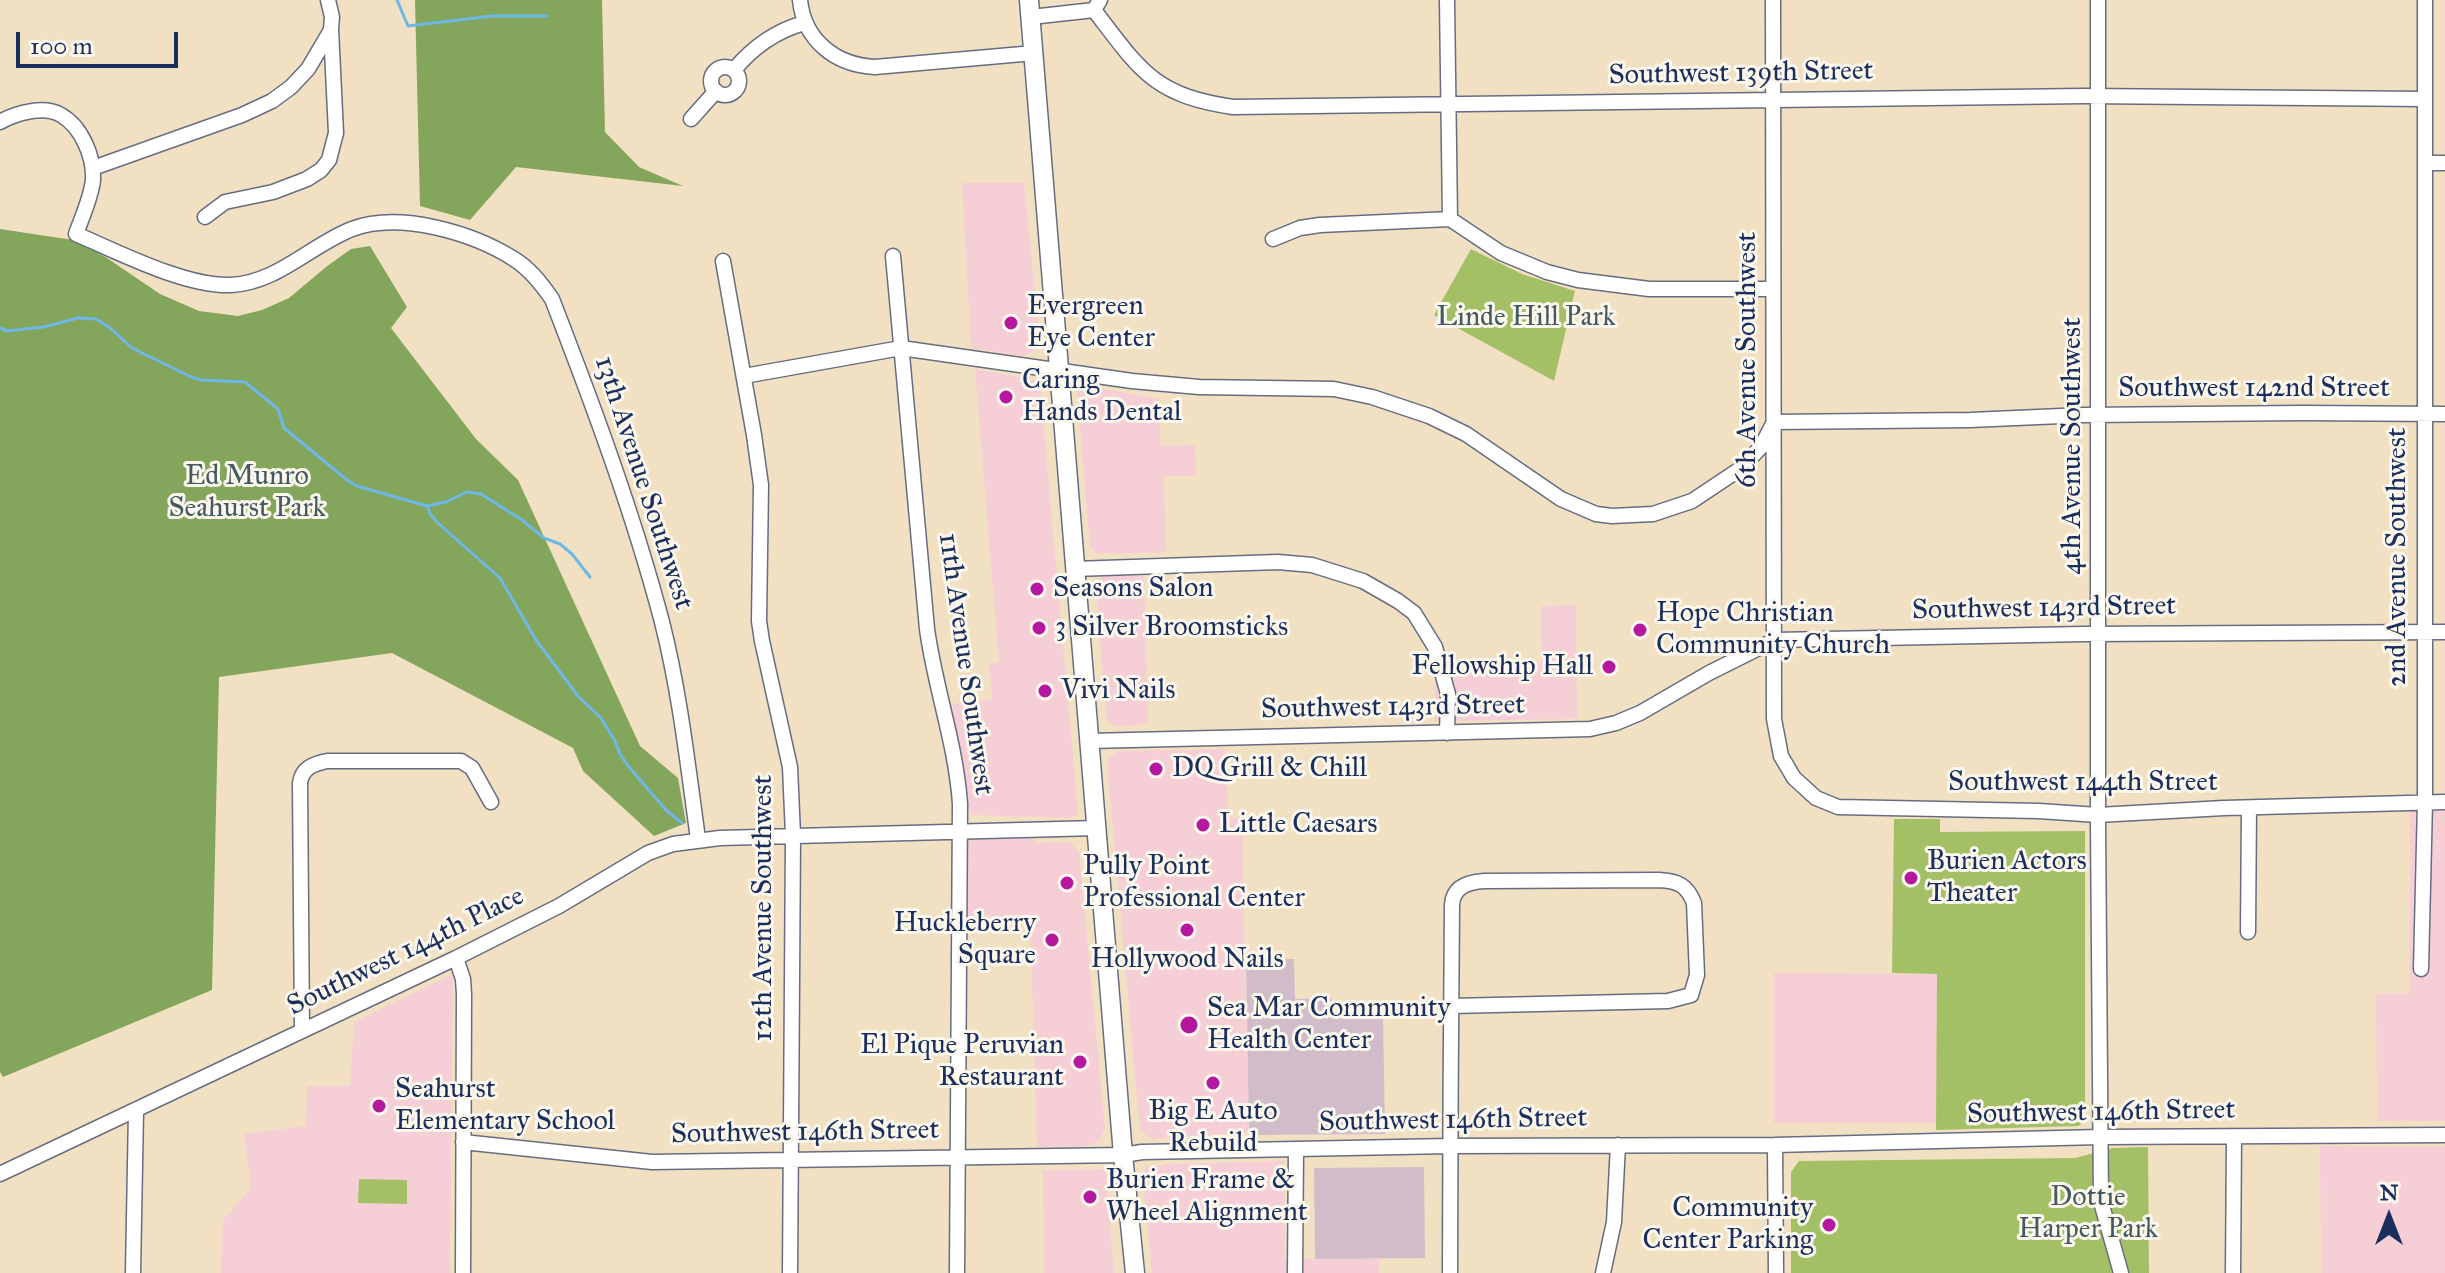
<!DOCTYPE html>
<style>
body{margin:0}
#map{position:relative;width:2445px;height:1273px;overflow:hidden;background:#f2e0c2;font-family:"IM FELL Great Primer",serif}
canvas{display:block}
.north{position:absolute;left:2349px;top:1177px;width:80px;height:80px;-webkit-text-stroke:6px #fbf7ec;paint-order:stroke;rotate:0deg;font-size:22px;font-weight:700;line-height:32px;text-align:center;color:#1b2f5e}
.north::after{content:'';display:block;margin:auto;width:28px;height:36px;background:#1b2f5e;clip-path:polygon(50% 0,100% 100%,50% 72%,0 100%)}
.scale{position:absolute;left:16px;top:32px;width:162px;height:36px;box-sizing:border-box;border:4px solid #1b2f5e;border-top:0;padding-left:10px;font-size:24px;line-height:28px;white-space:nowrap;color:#1b2f5e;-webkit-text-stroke:6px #fbf7ec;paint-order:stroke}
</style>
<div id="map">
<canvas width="2445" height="1273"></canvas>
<div class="north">N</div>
<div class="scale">100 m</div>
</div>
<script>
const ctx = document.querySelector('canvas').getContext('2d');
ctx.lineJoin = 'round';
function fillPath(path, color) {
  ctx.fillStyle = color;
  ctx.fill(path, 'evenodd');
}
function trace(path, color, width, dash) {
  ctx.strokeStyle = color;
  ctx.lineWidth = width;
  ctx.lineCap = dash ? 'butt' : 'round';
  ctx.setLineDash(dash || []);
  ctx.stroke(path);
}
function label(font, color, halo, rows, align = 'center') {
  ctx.font = font + ' "IM FELL Great Primer",serif';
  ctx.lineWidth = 6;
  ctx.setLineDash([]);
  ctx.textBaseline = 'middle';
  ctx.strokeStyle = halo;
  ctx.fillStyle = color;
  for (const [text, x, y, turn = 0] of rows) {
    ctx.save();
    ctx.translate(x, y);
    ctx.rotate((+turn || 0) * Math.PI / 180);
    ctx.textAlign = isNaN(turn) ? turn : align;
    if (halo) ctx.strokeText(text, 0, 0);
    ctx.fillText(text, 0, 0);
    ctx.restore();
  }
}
fillPath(new Path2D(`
 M962,183H1024L1040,341L1034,351L1025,356L971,348Z
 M975,369L1034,380L1040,386L1078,813L1071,818L973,815L968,806L952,704L992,699L989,663H999Z
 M1089,386L1158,399L1161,446L1195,445L1196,476H1164L1166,552L1101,554L1096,553L1090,548L1077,392L1081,387Z
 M1102,576H1144L1148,724L1116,726L1107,721L1095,583Z
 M1576,605L1577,719L1435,721V674L1542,662L1541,606Z
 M1225,749L1229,818H1241L1242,824L1249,1132L1152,1139L1140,1130L1107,763L1110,757L1118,751Z
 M2445,811V1121H2377L2376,994L2409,993L2410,812Z
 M1034,837V843L1070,842L1079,852L1105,1129L1098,1141L1089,1146L1037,1147L1030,916H966L965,845L968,840Z
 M1774,973L1937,974V1123H1774Z
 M453,974L450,1273H221L223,1220L251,1188L244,1134L306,1126L307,1086H350L354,1022Z
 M2320,1146H2445V1273H2321Z
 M1284,1161L1285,1259H1379V1273H1152L1143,1180V1172L1150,1165Z
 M1103,1169L1106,1172L1114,1273H1044L1043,1170Z`), '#f6cfd6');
fillPath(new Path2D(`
 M1294,959L1295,999L1331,998L1332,1013L1383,1012L1385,1134L1249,1135L1246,960Z
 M1424,1167L1425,1258L1315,1259L1314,1168Z`), '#d1bdc9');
fillPath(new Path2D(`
 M1471,249L1522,274L1575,291L1554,381L1434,315Z
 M1894,819H1940V832L2085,831V1110L2084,1120L2079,1126L1936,1130L1937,974L1892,973Z
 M2148,1147L2149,1273H1791V1172L1799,1161L2075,1158L2113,1148Z
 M359,1179L407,1180V1204L358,1203Z`), '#a4c067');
fillPath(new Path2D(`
 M415,0H602L605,132L639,167L683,186L516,167L470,220L420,206Z
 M0,229L73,240L107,258L160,294L199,311L238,316L262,310L289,298L326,267L351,249L370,246L407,307L391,328L476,439L518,480L640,746L678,778L686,823L654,836L583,771L573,748L392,653L219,677L212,990L3,1077L0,1072Z`), '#83a65c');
trace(new Path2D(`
 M397,0L408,26L492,16H547
 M0,328L7,331L44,327L78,318L96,319L109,327L132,348L189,376L201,380L245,382L278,409L284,428L347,480L357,486L427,506L430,514L439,524L500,578L536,640L578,696L601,718L615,741L620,754L628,766L666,810L682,823
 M427,506L446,502L467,492L481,494L522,520L544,538L560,544L572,554L590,577`), '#6eb7e6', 3);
const minor = new Path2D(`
 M800,0C804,40 835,65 875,67L1034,53
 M1447,0L1450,219
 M1773,0L1774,719L1781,756L1794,778L1816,798L1838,807L2039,811L2098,815L2224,808L2445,802
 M2098,0V824L2101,1202L2121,1273
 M1094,10C1141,71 1153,95 1233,107L2084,96L2425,99
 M1031,17L1094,10L1100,0
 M711 81a14 14 0 1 1 28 0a14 14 0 1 1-28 0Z
 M734,70C752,48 776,31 804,23
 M691,119L716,91
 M0,122C16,113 44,105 61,115C82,127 94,157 93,180C91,198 82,217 76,234C118,252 186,287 231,285C277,283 311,245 352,229C400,211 473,233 514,259C530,269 541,283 552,299C593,405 633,512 662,622C680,693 688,767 698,839
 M2426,163H2445
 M93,168L242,115L272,101L291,87L308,69L331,30
 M205,217L225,202L273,192L307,179L321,170L329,160L336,133L331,29L332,17L328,0
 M1273,239L1300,228L1320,225L1450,219L1501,253L1547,272L1578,280L1649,289H1773
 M893,256L927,629C935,688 956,744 960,804L957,1273
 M723,261L754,435L761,485L759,621L762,641L790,767L793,835L790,1273
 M744,376L901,348L1132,381L1199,387L1334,389L1372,397L1429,416L1466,434L1561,499L1596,514L1612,516L1653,514L1692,501L1740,469L1761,447L1774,422L1970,420L2084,415L2303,413L2445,414
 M1074,569L1278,562L1312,565L1363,581L1398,601L1414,613L1435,647L1448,694L1447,733
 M1089,741L1590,729L1616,723L1640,713L1709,673L1775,640L2084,634L2445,632
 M2248,932L2249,808
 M456,958L463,979L464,994L463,1273
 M2421,969L2425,802V0
 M302,1031L300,783C302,768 313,764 327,761H461L472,768L491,802
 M463,1142L652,1162L1123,1155L1142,1152L1450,1146L1775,1145L2100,1137L2445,1135
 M1775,1145L1776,1273
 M0,1174L456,958L559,906L648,853L673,844L720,838L1097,828
 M133,1273L136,1111
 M1295,1273L1296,1149
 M1450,1273C1450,1150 1451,1028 1452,905C1453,887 1468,882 1484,881L1659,880C1678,881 1687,885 1694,903L1697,975L1691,995L1668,1001L1451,1006
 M1603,1273L1614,1222L1618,1145
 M2233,1273L2234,1137`);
const major = new Path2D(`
 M1029,0L1123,1155L1135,1273`);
trace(minor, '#666d81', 17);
trace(major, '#666d81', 21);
trace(minor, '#fff', 14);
trace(major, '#fff', 18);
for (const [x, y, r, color] of [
 [1011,323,8,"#b5179e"],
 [1006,397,8,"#b5179e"],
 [1037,589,8,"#b5179e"],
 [1039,628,8,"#b5179e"],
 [1640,630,8,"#b5179e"],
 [1609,667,8,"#b5179e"],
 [1045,691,8,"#b5179e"],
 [1156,769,8,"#b5179e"],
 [1203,825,8,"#b5179e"],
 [1911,878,8,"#b5179e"],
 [1067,883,8,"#b5179e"],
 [1187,930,8,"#b5179e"],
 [1052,940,8,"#b5179e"],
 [1189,1025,10,"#b5179e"],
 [1080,1062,8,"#b5179e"],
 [1213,1083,8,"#b5179e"],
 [379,1106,8,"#b5179e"],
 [1090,1197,8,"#b5179e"],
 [1829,1225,8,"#b5179e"]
]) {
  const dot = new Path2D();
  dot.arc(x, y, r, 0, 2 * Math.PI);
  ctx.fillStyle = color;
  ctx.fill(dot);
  trace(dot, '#fbf7ec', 3);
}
label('28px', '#1b2f5e', '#fbf7ec', [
 ["Southwest 139th Street",1741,74,-1],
 ["6th Avenue Southwest",1748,360,-90],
 ["Southwest 142nd Street",2254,389],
 ["4th Avenue Southwest",2073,446,-90],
 ["13th Avenue Southwest",643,483,72],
 ["2nd Avenue Southwest",2398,557,-90],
 ["Southwest 143rd Street",2044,609,-1],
 ["11th Avenue Southwest",965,664,82],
 ["Southwest 143rd Street",1393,708,-1],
 ["Southwest 144th Street",2083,783],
 ["12th Avenue Southwest",764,908,-90],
 ["Southwest 144th Place",406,952,-26],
 ["Southwest 146th Street",2101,1113,-1],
 ["Southwest 146th Street",1453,1121,-1],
 ["Southwest 146th Street",805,1133,-1]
]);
label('28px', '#1b2f5e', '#fbf7ec', [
 ["Evergreen",1027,307],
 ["Eye Center",1027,339],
 ["Caring",1022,381],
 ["Hands Dental",1022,413],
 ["Seasons Salon",1053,589],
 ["Hope Christian",1656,614],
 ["Community Church",1656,646],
 ["3 Silver Broomsticks",1055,628],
 ["Fellowship Hall",1593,667,"right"],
 ["Vivi Nails",1061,691],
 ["DQ Grill & Chill",1172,769],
 ["Little Caesars",1219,825],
 ["Burien Actors",1927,862],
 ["Theater",1927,894],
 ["Pully Point",1083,867],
 ["Professional Center",1083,899],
 ["Huckleberry",1036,924,"right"],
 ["Square",1036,956,"right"],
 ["Hollywood Nails",1187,960,"center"],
 ["Sea Mar Community",1207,1009],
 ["Health Center",1207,1041],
 ["El Pique Peruvian",1064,1046,"right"],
 ["Restaurant",1064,1078,"right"],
 ["Seahurst",395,1090],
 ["Elementary School",395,1122],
 ["Big E Auto",1213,1112,"center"],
 ["Rebuild",1213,1144,"center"],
 ["Burien Frame &",1106,1181],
 ["Wheel Alignment",1106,1213],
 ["Community",1813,1209,"right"],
 ["Center Parking",1813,1241,"right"]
], 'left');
label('28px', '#445a61', '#fbf7ec', [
 ["Linde Hill Park",1526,318],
 ["Ed Munro",247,477],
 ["Seahurst Park",247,509],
 ["Dottie",2088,1198],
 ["Harper Park",2088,1230]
]);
</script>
